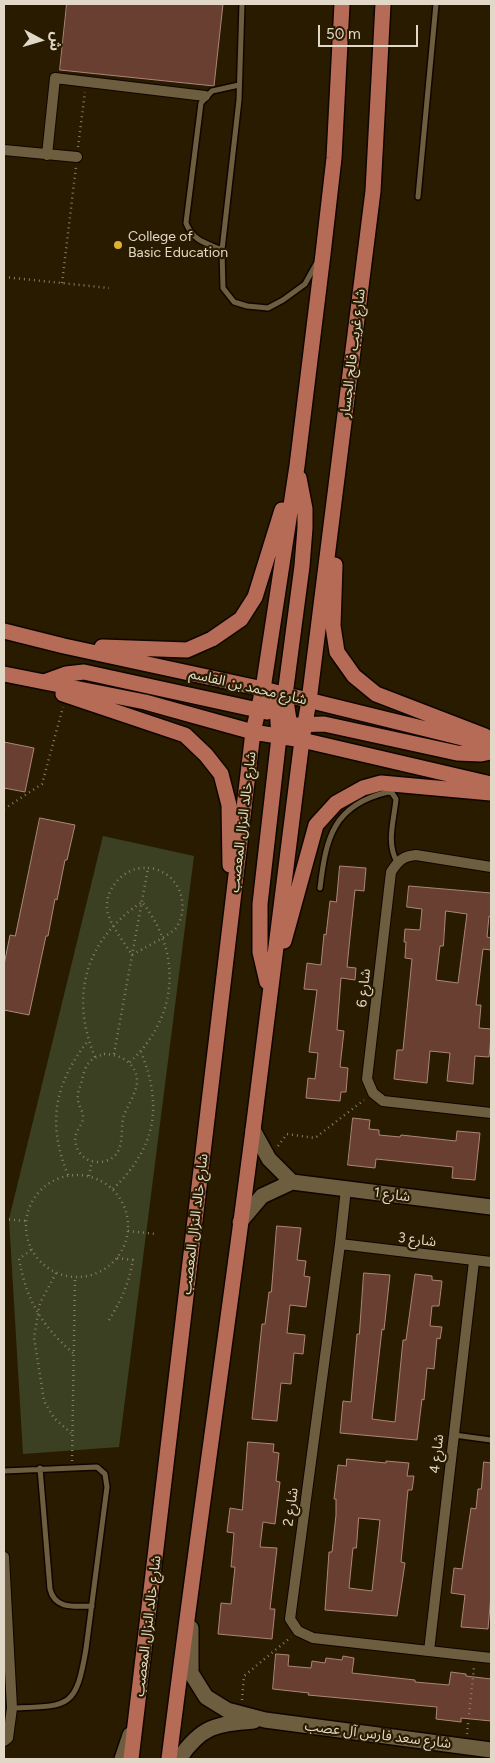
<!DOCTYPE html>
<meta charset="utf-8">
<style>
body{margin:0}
#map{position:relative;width:495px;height:1763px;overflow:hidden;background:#281b00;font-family:Figtree,"Noto Sans Arabic",sans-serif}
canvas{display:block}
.frame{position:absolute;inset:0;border:5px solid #e1d8c7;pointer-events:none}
.north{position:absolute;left:15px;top:15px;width:50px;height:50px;-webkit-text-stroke:4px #281b00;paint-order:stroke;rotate:96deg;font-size:14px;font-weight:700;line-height:20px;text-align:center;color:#e1d8c7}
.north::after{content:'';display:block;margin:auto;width:18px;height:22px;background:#e1d8c7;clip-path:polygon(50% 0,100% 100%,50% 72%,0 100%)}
.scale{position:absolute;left:318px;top:25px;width:100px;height:22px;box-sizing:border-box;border:2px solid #e1d8c7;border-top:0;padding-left:6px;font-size:15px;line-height:18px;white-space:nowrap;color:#e1d8c7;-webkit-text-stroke:4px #281b00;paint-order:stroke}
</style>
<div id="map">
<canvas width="495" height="1763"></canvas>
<div class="frame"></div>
<div class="north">ش</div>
<div class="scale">50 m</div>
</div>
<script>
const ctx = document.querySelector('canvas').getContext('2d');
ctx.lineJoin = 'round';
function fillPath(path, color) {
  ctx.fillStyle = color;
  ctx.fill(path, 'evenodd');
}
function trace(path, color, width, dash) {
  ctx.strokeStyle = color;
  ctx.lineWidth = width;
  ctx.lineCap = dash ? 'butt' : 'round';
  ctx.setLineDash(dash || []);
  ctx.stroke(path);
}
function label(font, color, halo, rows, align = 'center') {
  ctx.font = font + ' Figtree,"Noto Sans Arabic",sans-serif';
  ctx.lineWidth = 4.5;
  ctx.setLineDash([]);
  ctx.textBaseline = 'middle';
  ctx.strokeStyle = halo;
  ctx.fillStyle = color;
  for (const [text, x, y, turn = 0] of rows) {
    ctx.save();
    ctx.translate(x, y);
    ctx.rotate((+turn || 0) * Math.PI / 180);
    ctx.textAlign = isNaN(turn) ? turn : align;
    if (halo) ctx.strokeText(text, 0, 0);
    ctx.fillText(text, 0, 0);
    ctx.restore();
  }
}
fillPath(new Path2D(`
 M103,836L194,856L119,1447L23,1454L9,1219Z`), '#3b4022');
const building = new Path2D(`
 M67,4H223L214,86L60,70Z
 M4,742L34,748L25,792L4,788Z
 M40,818L75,825L67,860H65L57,900L55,899L48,936H46L29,1015L4,1010V965L10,935L15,936Z
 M340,866L366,868L364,891L355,890L350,937L347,967L356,968L355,980L341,978L337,1030L344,1031L340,1067L348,1068L346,1092H341L340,1101L306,1098L308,1078L315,1079L318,1053L309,1052L317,990L304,989L307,963L321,965L324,934L326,935L330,901L336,902Z
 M409,886L491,893V917L489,916L487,937L491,938V950L483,949L476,1005H481L479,1028L491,1029V1036L489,1057L475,1056L473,1084L447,1081L450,1053L430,1051L427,1083L394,1079L397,1050H403L412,959L405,958L406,942H404L405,929L420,930L422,909L407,907ZM446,911L467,914L458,983L436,980L440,946H443Z
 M353,1118L370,1120L369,1129L379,1130V1135L400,1137L401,1135L456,1141L457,1131L480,1133L475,1180L452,1178L453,1167L376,1159L375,1168L348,1165Z
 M277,1226L301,1228L297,1260L306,1261L304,1276L310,1277L306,1307L290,1305L287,1333L305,1335L303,1354L294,1353L291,1384L281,1383L277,1421L252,1419L262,1324H265L269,1292H271Z
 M364,1273L390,1275L384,1330L382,1329L372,1419L395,1422L403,1340H406L415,1274L432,1276V1280L442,1281L439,1306H432L430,1326L442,1327L440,1339L437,1338L434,1369L427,1368L424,1400L422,1399L417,1440L340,1433L343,1401L351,1402L357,1334H359Z
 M248,1442L274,1444L273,1452L279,1453L276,1481L280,1482L275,1524L263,1522L260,1547L277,1548L270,1609H275L272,1639L218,1634L221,1603L231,1604L235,1567H231L234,1533L227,1532L230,1508L242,1510Z
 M347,1459L386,1463V1461L409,1463L407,1476H414L412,1490H408L401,1562L405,1563L397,1616L325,1610L329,1552H332L336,1515V1499H334L338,1465L346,1466ZM359,1518L380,1520L372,1591L349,1588L353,1548H356Z
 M484,1462L491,1463V1594L488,1629L461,1627L465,1595L451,1593L454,1568L462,1569L471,1508L476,1509L478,1489H481Z
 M276,1654L289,1655L288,1666L311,1668L312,1661L325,1663L326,1658L342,1660L343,1656L354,1658L352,1673L415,1680V1682L449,1685L451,1672L466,1674V1676L491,1679V1721L461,1718V1722L436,1719L437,1707L308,1695L309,1693L273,1689Z`);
fillPath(building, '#693f32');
trace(building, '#ab857a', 1);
const lane = new Path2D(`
 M242,4L239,100L222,250L223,288L234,302L247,306L268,308L283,300L305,284L316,264
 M418,197L436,4
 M222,250C206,243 193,241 186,223L201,103L212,91L239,85
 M320,888C326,838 333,805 388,792L392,793L396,799C394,821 386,842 397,862
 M454,1435L491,1440
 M40,1468L50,1589C55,1610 75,1606 92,1606
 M4,1471L97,1467L105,1474L107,1487L86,1649C76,1709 69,1706 12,1708`);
const street = new Path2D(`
 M4,150L77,157
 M47,155L55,78L205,96
 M491,867L416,855C403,856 398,861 391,872L367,1079L373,1093L383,1101L491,1113
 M346,1189L340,1244L290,1619L298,1631L313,1638L491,1658
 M340,1244L491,1262
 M4,1557L12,1708L8,1738L4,1741
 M429,1651L474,1261`);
const secondary = new Path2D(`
 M253,1130L269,1159L292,1182
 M240,1222L262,1196L292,1182L491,1207
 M191,1628V1673L206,1697L227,1710L265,1720L491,1750
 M122,1759L130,1735
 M179,1759C201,1726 216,1724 254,1721`);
const primary = new Path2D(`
 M299,478L305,509V528L302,566L285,695L289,720L302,740
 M335,565L333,626L337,652L354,676L376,694L485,736
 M4,631L64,646L263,689L491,745
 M102,647L187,650L212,639L241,619L255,597L282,510
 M4,674L145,702L253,732L302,740L491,784
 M44,682L66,674L84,672L267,712
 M263,689L271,698L277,707L279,737L260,904V952L267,982
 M63,694L185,735L206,755L221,774L229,805L230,865
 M296,725L324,724L457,753L481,754L491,752
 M284,941L316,825L336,803L363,788L381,783L491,793
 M131,1759L253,732L263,689L297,466L323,254L334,158L342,4
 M169,1759C195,1549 226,1340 253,1130C270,1000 285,870 302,740L309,701L373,191L383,4`);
trace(lane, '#100500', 8);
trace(street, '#100500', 12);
trace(secondary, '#100500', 18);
trace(primary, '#100500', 18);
trace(new Path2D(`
 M78,147L85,92
 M4,277L109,288
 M62,283L76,167
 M4,809L42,784L63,707
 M148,868C152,868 157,869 160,871C182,880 189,909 176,928C170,935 142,949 132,955C124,942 113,929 108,914C103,896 116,876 133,870C137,868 143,868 148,868Z
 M104,1054C121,1054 138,1064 137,1083C136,1093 128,1105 124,1115C119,1131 127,1154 106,1161C99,1163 91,1162 85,1158C78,1153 73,1142 76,1134C78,1128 83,1124 83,1117C83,1110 78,1106 78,1099C77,1094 79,1089 81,1084C85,1067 86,1060 104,1054Z
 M114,1054L148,868
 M95,1057C69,995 86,939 142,902C183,954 178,1018 129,1063
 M278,1146L287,1134L315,1138L364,1100
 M26 1226a51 51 0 1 1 102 0a51 51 0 1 1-102 0Z
 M68,1175C47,1124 54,1084 88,1041
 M89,1176L92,1161
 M113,1189C156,1147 163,1107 141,1052
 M4,1219L26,1221
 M128,1231L156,1234
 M31,1250L19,1259C27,1301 41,1325 73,1353
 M56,1273L40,1303L34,1337L44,1401L54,1418L71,1433
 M109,1320C121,1301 129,1283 133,1260L117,1258
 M72,1461L75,1277
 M242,1700L244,1676L291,1637
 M467,1734L474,1667`), '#887d67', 2.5, [1, 4]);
trace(lane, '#6d5e3f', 5);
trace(street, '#6d5e3f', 10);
trace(secondary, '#6d5e3f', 15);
trace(primary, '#b66b56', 15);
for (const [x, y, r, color] of [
 [118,245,5,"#deb133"]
]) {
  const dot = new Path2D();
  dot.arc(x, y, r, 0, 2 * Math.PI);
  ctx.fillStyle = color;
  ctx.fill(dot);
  trace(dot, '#281b00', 2);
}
label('14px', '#e1d8c7', '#281b00', [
 ["College of",128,237],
 ["Basic Education",128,253]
], 'left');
label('14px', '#e1d8c7', '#281b00', [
 ["شارع غريب فالح الجسار",353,353,-83],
 ["شارع محمد بن القاسم",248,687,13],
 ["شارع خالد النزال المعصب",243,822,-83],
 ["شارع 6",364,988,-84],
 ["شارع 1",392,1195,7],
 ["شارع خالد النزال المعصب",195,1224,-83],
 ["شارع 3",417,1240,7],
 ["شارع 4",437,1454,-83],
 ["شارع 2",291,1507,-82],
 ["شارع خالد النزال المعصب",148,1626,-83],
 ["شارع سعد فارس آل عصب",378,1735,7]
]);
</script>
